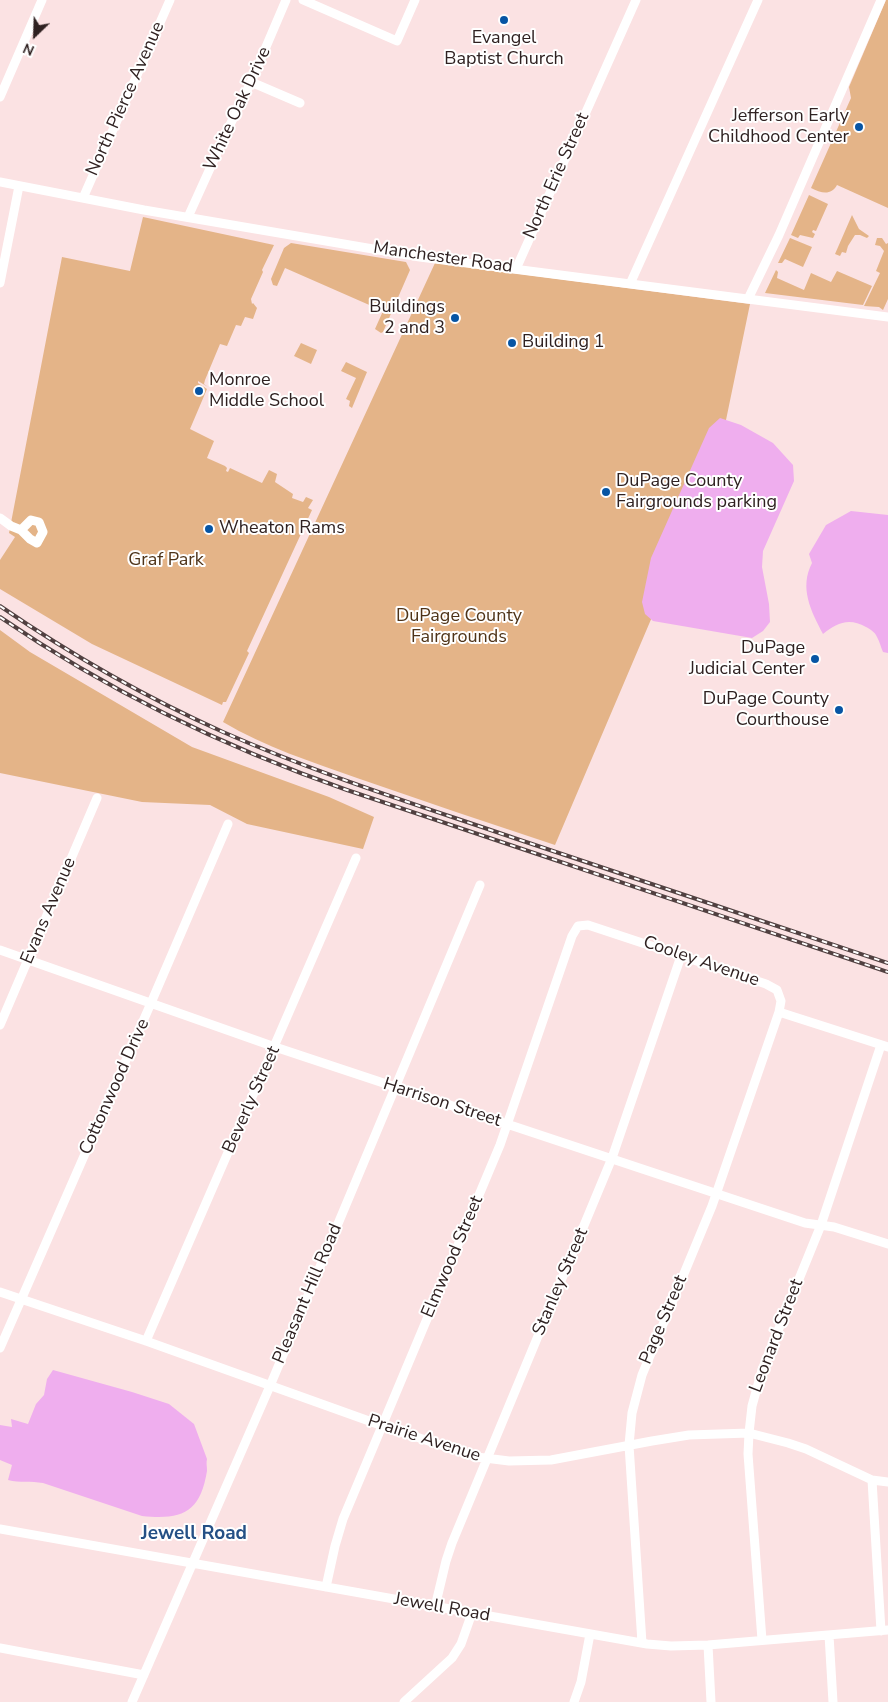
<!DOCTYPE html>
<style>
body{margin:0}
#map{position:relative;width:888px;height:1702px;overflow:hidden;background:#fbe2e3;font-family:"Nunito Sans",sans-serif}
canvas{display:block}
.north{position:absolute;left:10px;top:10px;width:50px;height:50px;-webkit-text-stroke:4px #fff;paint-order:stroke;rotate:204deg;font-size:14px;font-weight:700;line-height:20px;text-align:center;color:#2f2121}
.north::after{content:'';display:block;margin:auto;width:18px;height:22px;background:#2f2121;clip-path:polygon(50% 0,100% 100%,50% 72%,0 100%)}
</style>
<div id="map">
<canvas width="888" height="1702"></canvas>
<div class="north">N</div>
</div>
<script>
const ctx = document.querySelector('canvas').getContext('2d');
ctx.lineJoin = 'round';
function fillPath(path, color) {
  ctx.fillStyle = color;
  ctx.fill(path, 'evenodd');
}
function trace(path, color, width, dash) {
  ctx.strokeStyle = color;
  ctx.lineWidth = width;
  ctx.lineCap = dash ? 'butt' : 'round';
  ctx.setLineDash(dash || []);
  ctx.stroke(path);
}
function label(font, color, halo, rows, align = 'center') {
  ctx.font = font + ' "Nunito Sans",sans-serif';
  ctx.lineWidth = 4;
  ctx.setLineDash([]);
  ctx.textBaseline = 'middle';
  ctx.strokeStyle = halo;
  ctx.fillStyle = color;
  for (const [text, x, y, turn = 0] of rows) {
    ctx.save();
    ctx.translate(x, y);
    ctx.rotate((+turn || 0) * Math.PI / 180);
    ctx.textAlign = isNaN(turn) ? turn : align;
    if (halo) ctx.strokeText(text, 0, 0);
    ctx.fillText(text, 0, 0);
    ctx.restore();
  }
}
fillPath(new Path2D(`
 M886,0H888V208L837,185C831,196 821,193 811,188L851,98L849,87Z
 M809,195L828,204L816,231L813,230L812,232L815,234L813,238L800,235L798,238L791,235Z
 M852,215L859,229L869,236L867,238L860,235H855L848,246L846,253L842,252L840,256L835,254Z
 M143,217L274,245L262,270L263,272L251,299L252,304L253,303L257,308L253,319L245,317L241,326L236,325L227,346L220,344L205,380L204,384L208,387L198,381V383L207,389L190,429L214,441L207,458L225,466L227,468L226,471L228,472L230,468L262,483L269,470L277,474L275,482L293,494L292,498L303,502L306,497L313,500L308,508L312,510L247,651L249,653L226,702H223L222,705L92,644L0,589V560L15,537L9,533L62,257L130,271Z
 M790,238L812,247L803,267L785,259L782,263H778Z
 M877,238H882L886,244L888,243V299L883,310L879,307L864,306L880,273L876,271L884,251L880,246L875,245Z
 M291,243L406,262L410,270L383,332L381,333L375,329L383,311L285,268L277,286L273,285L271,279L284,248Z
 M435,263L750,304L726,420L655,610L555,845C489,823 423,801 357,778C312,762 265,747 223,722Z
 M776,270L778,272L777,278L804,290L811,273L831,282L837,271L872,286L863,305L765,293Z
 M301,343L317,350L311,364L294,356Z
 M346,362L367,372L352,408L349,406L350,401L346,399L356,378L341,371Z
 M0,630L30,652L192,747L329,797L374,817L363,849L247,824L210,805L142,802L0,773Z`), '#e4b488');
fillPath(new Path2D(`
 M720,418L741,425L773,443L793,465L794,481L763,551L762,567L769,604L770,622L763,631L752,638L653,621L645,614L642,602L651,558L709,428Z
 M851,511L888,515V653L883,652C881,648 880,642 877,637C875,632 870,629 866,627C849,617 836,623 823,634C811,611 799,588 812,563L809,554L826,525Z
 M53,1370L132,1392L169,1404L194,1424L207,1459C206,1463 207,1466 207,1471C200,1513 182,1520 142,1516L43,1483C31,1481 20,1483 8,1480L12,1465L0,1460V1425L12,1427L11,1419L28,1424L36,1404L44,1395L47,1379Z`), '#efaeee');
trace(new Path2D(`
 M303,0L397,41L415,0
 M251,82L300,103
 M0,97L42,0
 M0,182L144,210L420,257L888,317
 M83,198L170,0
 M188,217L227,131L251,82L286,0
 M516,269L636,0
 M0,283L19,186
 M630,284L758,0
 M748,299L779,235L881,0
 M0,518L11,526L21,530L31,520L39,522L43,532L37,543L30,539L21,530
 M0,950L275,1047L805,1223L834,1227L888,1244
 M779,1012L888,1047
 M0,1025L97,798
 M0,1292L146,1341L383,1426L477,1457L509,1461L551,1460L652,1441L689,1435L749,1433L788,1443L806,1449L872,1480L888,1482
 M146,1341L356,858
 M0,1348L151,1003L228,824
 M872,1480L881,1631
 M0,1529L647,1644L671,1646L708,1645L888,1630
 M326,1587L335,1546L343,1519L500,1145L572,936L578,926L588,925L766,984L777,990L781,1001L779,1012L712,1206L642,1375L632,1413L629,1445L642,1643
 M435,1607L446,1561L452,1543L612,1158L681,956
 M829,1635L833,1702
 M762,1640L748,1454L749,1433L752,1406L762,1370L821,1225L881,1045
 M708,1645L711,1702
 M0,1648L144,1675
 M132,1702L270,1386L480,885
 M404,1702L452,1658L461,1644L472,1613
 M574,1702L581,1682L590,1634`), '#fff', 9);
const rail = new Path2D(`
 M0,606C70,654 145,697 223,732C318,774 418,805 517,839C641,880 764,922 888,963
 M0,617C108,691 224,747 347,790L888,972`);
trace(rail, '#514141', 4);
trace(rail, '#fff', 2, [5.5]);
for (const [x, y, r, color] of [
 [504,20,5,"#0755a4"],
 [859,127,5,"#0755a4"],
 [455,318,5,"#0755a4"],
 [512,343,5,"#0755a4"],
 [199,391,5,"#0755a4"],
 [606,492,5,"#0755a4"],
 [209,529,5,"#0755a4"],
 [815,659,5,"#0755a4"],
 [839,710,5,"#0755a4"]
]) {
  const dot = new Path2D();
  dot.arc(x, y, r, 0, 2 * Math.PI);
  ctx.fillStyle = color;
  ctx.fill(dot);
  trace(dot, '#fff', 2);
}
label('18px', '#2f2121', '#fff', [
 ["Evangel",504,39,"center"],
 ["Baptist Church",504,60,"center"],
 ["Jefferson Early",849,117],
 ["Childhood Center",849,138],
 ["Buildings",445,308],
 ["2 and 3",445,329],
 ["Building 1",522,343,"left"],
 ["Monroe",209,381,"left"],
 ["Middle School",209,402,"left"],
 ["DuPage County",616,482,"left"],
 ["Fairgrounds parking",616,503,"left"],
 ["Wheaton Rams",219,529,"left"],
 ["DuPage",805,649],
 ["Judicial Center",805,670],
 ["DuPage County",829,700],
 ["Courthouse",829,721]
], 'right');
label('18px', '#2f2121', '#fff', [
 ["North Pierce Avenue",126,99,-66],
 ["White Oak Drive",238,109,-65],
 ["North Erie Street",557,176,-66],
 ["Manchester Road",443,258,8],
 ["Evans Avenue",49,911,-67],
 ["Cooley Avenue",701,962,19],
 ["Cottonwood Drive",115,1087,-66],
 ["Beverly Street",252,1100,-66],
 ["Harrison Street",442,1103,18],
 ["Elmwood Street",453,1257,-67],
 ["Stanley Street",561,1282,-67],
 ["Pleasant Hill Road",308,1294,-67],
 ["Page Street",664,1320,-67],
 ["Leonard Street",777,1336,-69],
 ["Prairie Avenue",424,1439,18],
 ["Jewell Road",442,1608,10]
]);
label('18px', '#4e3318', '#fff', [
 ["Graf Park",166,561],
 ["DuPage County",459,617],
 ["Fairgrounds",459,638]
]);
label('bold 19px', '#255085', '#fff', [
 ["Jewell Road",194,1534]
]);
</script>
